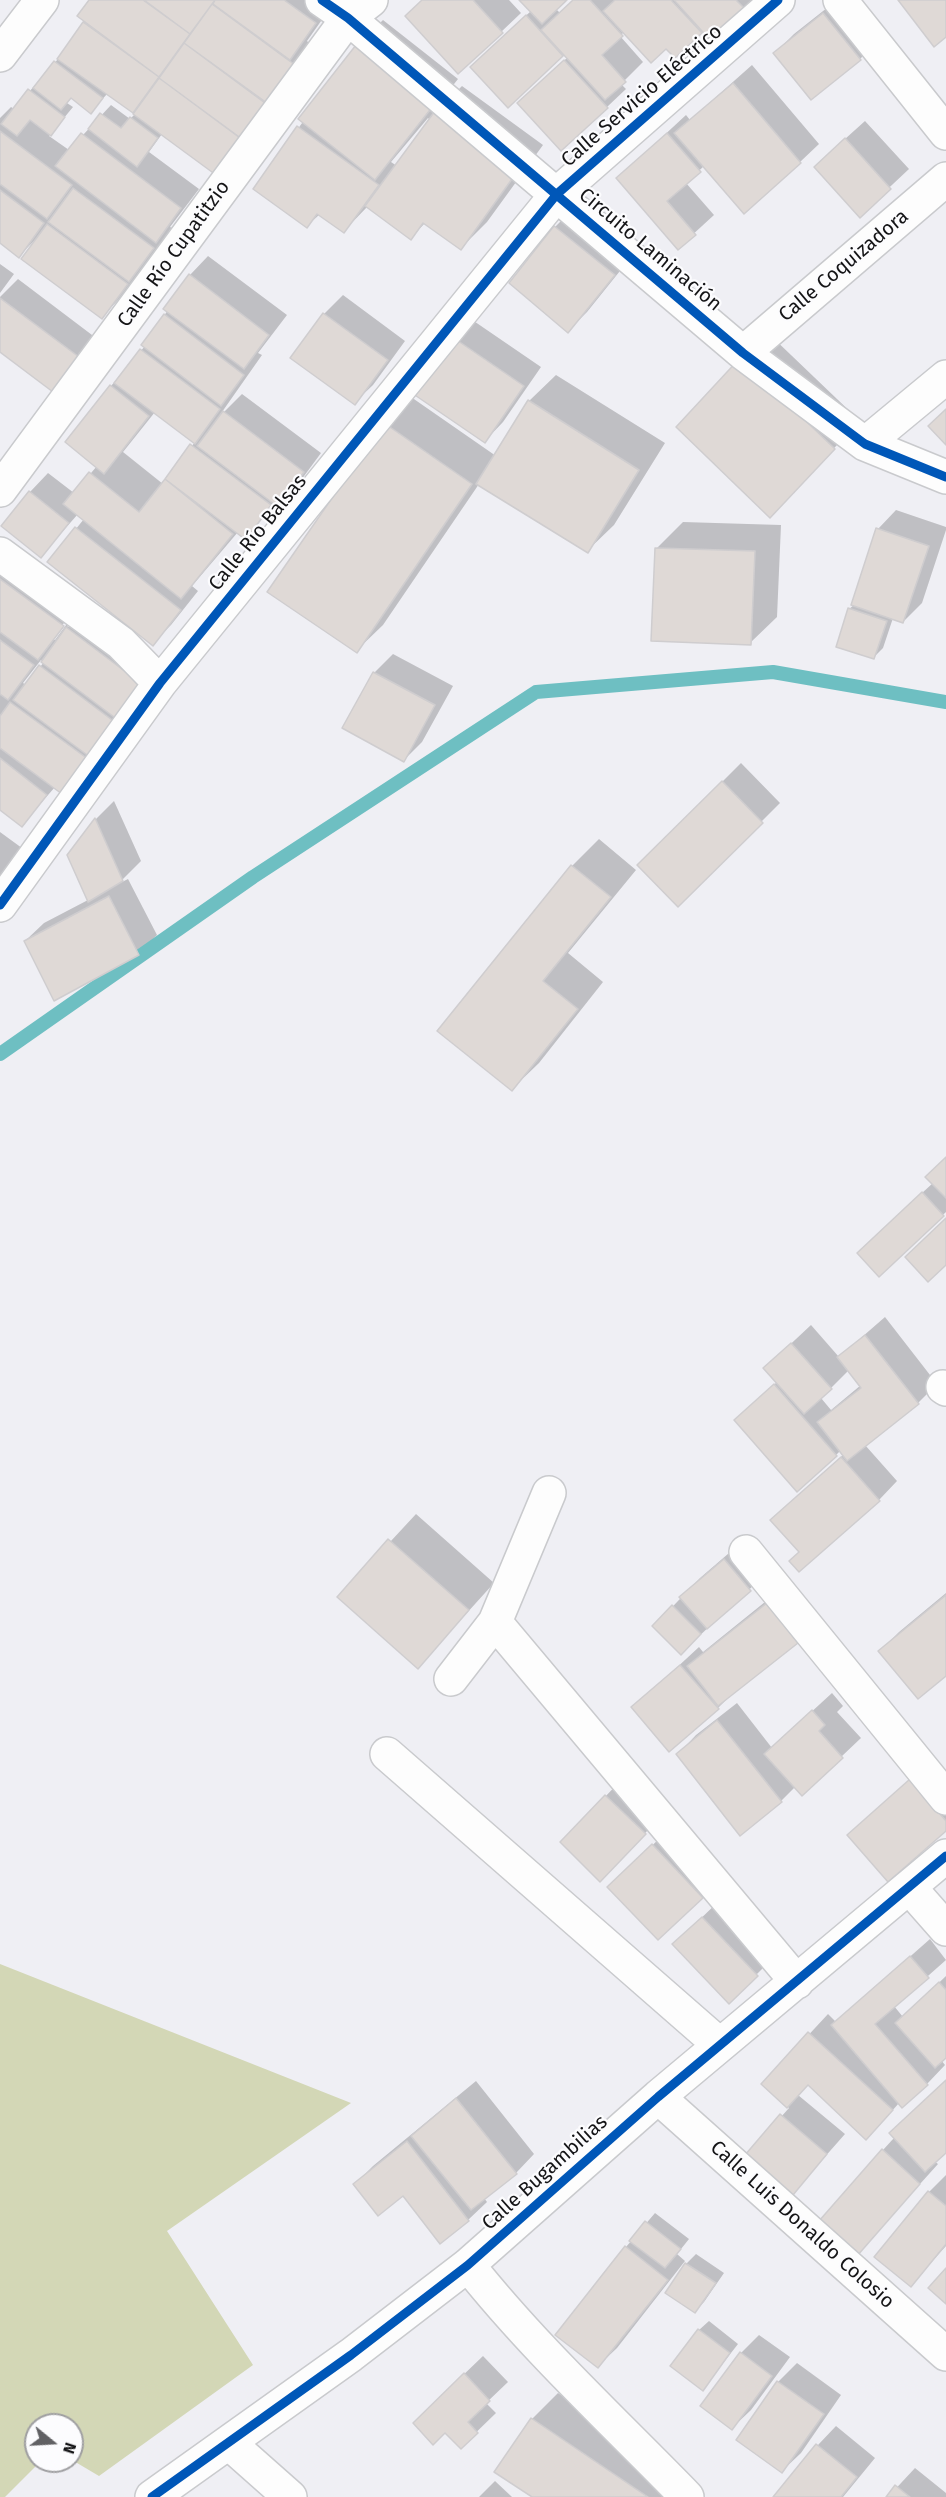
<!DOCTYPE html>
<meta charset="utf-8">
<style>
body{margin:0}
#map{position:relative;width:946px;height:2497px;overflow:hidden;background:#efeff4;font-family:"Fira Sans",sans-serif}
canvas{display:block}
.north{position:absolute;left:24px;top:2413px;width:60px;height:60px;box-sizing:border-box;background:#fcfcfe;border:2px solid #9f9fa1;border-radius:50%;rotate:108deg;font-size:16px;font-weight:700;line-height:24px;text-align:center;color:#141416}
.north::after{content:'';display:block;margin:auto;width:21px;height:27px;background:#616164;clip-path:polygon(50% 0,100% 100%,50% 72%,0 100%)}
</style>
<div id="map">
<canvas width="946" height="2497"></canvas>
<div class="north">N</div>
</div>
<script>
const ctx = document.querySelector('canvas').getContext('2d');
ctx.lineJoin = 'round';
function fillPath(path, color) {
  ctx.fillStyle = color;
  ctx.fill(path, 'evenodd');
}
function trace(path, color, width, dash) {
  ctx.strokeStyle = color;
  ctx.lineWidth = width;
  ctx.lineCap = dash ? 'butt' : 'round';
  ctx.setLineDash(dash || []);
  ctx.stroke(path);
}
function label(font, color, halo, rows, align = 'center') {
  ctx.font = font + ' "Fira Sans",sans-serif';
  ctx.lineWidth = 4.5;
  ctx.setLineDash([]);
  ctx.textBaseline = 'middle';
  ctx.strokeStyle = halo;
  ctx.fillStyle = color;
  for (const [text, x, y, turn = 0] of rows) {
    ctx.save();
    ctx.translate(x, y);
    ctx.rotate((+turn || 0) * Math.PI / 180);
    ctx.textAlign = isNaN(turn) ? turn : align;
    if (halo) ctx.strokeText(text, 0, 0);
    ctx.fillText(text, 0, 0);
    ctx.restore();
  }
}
fillPath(new Path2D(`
 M0,1964L351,2103L167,2231L253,2365L99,2476L72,2460V2425H36V2461H41L5,2497H0Z`), '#d3d7b6');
fillPath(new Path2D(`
 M91,0H327L333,4L307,41L312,46L235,155L162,134L149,152L199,189L170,227L172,228L145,265L120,298L102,317L37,238L19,256L0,241V118L11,107L14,109L58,59L85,21ZM107,94L135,114L130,119L111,105L69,150L49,136L73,107L67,103L72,97L91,112Z
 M422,0H509L521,13L459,72Z
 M521,0H565L556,9L560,13L574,0H753L711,38L703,30L675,56L666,47L624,32L620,36L643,62L621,84L626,89L607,107L538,85L568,57L564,53L508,106L490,49L531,11Z
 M837,0L878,41L860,59L775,53L794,34Z
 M383,20L458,79L432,112L434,114L462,86L543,145L487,222L461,248L425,223L411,238L368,206L344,231L320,214L307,226L255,189L357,46ZM428,118L430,120L397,166L391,162Z
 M752,65L819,144L800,162L704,166L686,183L714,215L678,248L618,178L686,115L690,120Z
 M865,121L909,169L860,215L835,148Z
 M574,208L632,256L587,312L568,331L511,283L555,227Z
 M208,256L287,315L258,353L262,355L222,412L223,413L242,394L321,453L296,487L278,505L276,503L246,538L238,532L192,586L198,591L171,625L152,644L49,562L84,519L78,514L41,556L30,492L48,473L74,493L97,466L111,386L145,346L190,275ZM155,412L195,442L163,484L123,452Z
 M0,264L14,274L0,293Z
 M18,279L96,338L72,371L0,350V297Z
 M343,295L405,341L373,385L354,403L292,358L324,314Z
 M465,315L541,367L503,422L485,441L409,389Z
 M768,333L860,421L770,515Z
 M556,375L665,443L614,525L587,551L479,484L383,625L356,651L385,424L411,397L496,456L529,401Z
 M896,510L946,527V530L922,603L903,622L893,618L883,648L874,657L849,609L854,605L878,529Z
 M683,522L781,525L777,617L750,643L657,548Z
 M0,550L81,607L67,626L69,627L86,610L165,669L113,739L55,787L22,825L0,808ZM67,619L69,621L55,640H51ZM41,660L44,662L26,685L23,683Z
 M393,654L453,686L422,742L404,760L344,728L374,673Z
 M741,763L780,803L678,905L639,865Z
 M114,801L141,861L118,884L128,879L157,935L138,954L55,999L25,941L44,923L88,900L68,855L96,819Z
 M0,832L26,851L0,885Z
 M599,839L636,870L568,953L603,982L539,1063L512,1089L440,1031L572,866Z
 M946,1159V1212L879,1275L877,1234L933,1183Z
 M885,1317L937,1384L918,1403L865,1445L897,1481L879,1500L801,1552L791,1502L844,1454L841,1450L836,1455L736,1420L777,1382L765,1368L811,1325L839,1357ZM849,1370L861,1385L831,1410L821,1398Z
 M416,1514L494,1583L418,1667L339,1597Z
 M743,1541L769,1571L681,1653L654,1626L700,1578Z
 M786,1585L816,1623L797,1641L736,1690L718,1708H633L699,1647L703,1652Z
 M946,1593V1674L880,1651L899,1632Z
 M832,1693L843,1706L837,1712L861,1738L802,1794L795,1787L781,1801L678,1754L696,1735L737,1703L772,1748Z
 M624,1777L663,1814L619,1861L562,1842Z
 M946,1781V1829L889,1880Z
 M671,1827L720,1878L702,1896L610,1887Z
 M721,1899L775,1956L729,2002L693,1926Z
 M930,1939L946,1960L894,2006L903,2017L946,1976V2055L941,2060L945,2065L927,2084L899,2103L884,2120L808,2084L798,2095L845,2134L793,2193L747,2155L789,2108L763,2084L828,2014L836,2022Z
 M476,2081L534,2154L516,2173L484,2198L487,2202L468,2220L403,2194L355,2184L373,2166Z
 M946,2081V2151L934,2161L938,2164L857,2254L883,2150Z
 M946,2175V2246L911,2285L929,2192Z
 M655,2213L689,2239L677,2254L685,2261L617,2348L598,2366L626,2247Z
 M696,2254L724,2273L704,2302L695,2311L667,2292L686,2264Z
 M709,2321L738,2344L703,2389L699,2330Z
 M759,2335L790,2357L751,2410L732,2428L741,2353Z
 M483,2356L508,2382L486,2403L496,2413L461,2447L433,2404Z
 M797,2363L841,2395L801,2453L782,2471L778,2382Z
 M558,2393L681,2475L666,2497H534L532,2419Z
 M836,2426L875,2458L843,2497H775L818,2445Z
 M915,2468L946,2493V2497H888Z
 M495,2481L512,2497H479Z`), '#0003');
trace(new Path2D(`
 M0,1054L253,877L536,692L773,672L946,702`), '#6ebfc2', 14);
const building = new Path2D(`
 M89,0H143L190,34L159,77L77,16Z
 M144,0H215L190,34Z
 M215,0H284L316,23L290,60L213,4Z
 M422,0H473L503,33L458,74L405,16Z
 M519,0H567L542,24Z
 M573,0H590L623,36L602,55L626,82L605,100L541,30Z
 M615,0H671L702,33L675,58L666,49L651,63L603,11Z
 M674,0H736L745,9L711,41Z
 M898,0H946V37L934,47Z
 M212,4L295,65L267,103L184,43Z
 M823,13L861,60L811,100L773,53Z
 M526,15L563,56L508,108L470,67Z
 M83,22L159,77L133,113L57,59Z
 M184,43L265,103L240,138L159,78Z
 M356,45L433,106L375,180L298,119Z
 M564,60L608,108L561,151L517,103Z
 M54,61L103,98L91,114L71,98L61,110L33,88Z
 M159,78L242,139L216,175L133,114Z
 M733,83L801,163L744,214L674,133Z
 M28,89L65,117L51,136L30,120L17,136L1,124Z
 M435,111L517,172L461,250L423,223L411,240L365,206Z
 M100,113L121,128L130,117L158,138L137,167L88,129Z
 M297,126L379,185L344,233L317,214L307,228L253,189Z
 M0,131L72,185L47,219L0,184Z
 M81,133L181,208L156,243L55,166Z
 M667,133L701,172L667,201L696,235L678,250L616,178Z
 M845,138L891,189L860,218L814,167Z
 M73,188L154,248L129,282L48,222Z
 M0,190L44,223L19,258L0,243Z
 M47,224L128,284L102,319L21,259Z
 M554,226L615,275L568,333L509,283Z
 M189,274L269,335L244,369L163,309Z
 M0,298L79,357L53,392L0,352Z
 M323,313L388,360L355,405L290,358Z
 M164,314L244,375L221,406L141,345Z
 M445,332L524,386L485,443L406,389Z
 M140,349L220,409L195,444L114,383Z
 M740,358L835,449L770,518L676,427Z
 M110,385L149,416L104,474L65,442Z
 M528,400L639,470L588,553L476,484Z
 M946,409V445L928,426Z
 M223,411L304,472L278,507L197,446Z
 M384,423L472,484L357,653L267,592Z
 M190,444L271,505L246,540L165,479Z
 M89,472L139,512L165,479L233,534L181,599L63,504Z
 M29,491L69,523L41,558L1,526Z
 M75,527L181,610L153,646L47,562Z
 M876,528L929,546L903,623L851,605Z
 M655,548L755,551L751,645L651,641Z
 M0,579L64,626L38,660L0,632Z
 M848,608L887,621L874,659L836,647Z
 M66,627L147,688L122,723L41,662Z
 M0,640L34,665L8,700L0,694Z
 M39,665L120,726L94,760L13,700Z
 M373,672L435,705L404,762L342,728Z
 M10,702L92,762L66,797L0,748V716Z
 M0,758L47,795L22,827L0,810Z
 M722,781L763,823L678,907L637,865Z
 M95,818L123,881L88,902L67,855Z
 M571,865L611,897L543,981L578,1009L512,1091L437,1031Z
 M109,896L139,955L54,1001L24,941Z
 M946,1157V1198L925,1177Z
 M922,1192L944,1216L879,1277L857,1253Z
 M946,1218V1265L928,1282L905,1257Z
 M865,1335L919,1404L847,1461L817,1422L861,1388L837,1357Z
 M791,1343L832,1389L804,1414L763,1368Z
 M774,1384L837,1456L797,1492L734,1420Z
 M841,1457L880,1501L799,1572L789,1561L799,1552L770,1520Z
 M388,1539L469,1610L418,1669L337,1597Z
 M724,1559L751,1591L707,1629L679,1597Z
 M946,1595V1676L918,1699L878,1651Z
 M767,1603L798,1643L718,1706L687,1666Z
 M672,1605L701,1634L681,1655L652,1626Z
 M680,1665L719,1709L669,1752L631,1707Z
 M812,1710L825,1725L819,1731L843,1758L802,1796L764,1754Z
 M717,1720L782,1802L740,1836L676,1754Z
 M910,1779L946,1821V1831L888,1882L847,1835Z
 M605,1795L646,1834L600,1882L560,1842Z
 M652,1844L703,1898L658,1940L607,1887Z
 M702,1917L758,1976L729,2004L672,1944Z
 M910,1956L929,1978L875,2024L928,2085L902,2108L831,2025Z
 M939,1982L946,1990V2058L935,2068L895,2023Z
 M808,2032L893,2110L866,2140L808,2085L787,2108L761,2084Z
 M946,2080V2153L925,2172L889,2133Z
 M456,2098L517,2174L471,2210L411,2136Z
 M780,2114L827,2154L793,2195L745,2155Z
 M407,2141L469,2221L440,2244L403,2196L378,2216L353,2184Z
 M882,2149L920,2184L857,2256L819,2221Z
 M928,2191L946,2206V2244L911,2287L874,2257Z
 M645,2221L681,2249L665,2268L629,2241Z
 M625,2246L668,2280L598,2368L555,2335Z
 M685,2263L716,2283L695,2313L665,2293Z
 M946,2268V2304L928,2288Z
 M698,2329L730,2353L703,2391L670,2366Z
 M740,2352L772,2376L732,2430L700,2406Z
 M464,2373L490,2401L468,2422L478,2433L461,2449L445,2433L433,2445L413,2423Z
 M777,2381L824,2414L782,2473L736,2440Z
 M531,2418L648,2497H532L494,2472Z
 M816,2444L857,2477L841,2497H773Z
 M895,2485L910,2497H886Z`);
fillPath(building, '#dfd9d6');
trace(building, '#cfcdcf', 1.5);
const minor = new Path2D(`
 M322,0L348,18L743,353L865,444L946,477
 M840,0L946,133
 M0,55L42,0
 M743,353L946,179
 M865,444L946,377
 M0,490L348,18L371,0
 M0,554L121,643L160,683
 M0,905L160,683L557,194L778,0
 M943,1387L946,1389
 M746,1552L946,1798
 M495,1622L797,1982
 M451,1679L495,1622L549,1493
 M387,1754L720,2045
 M909,1887L946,1929
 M658,2097L946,2354
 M468,2265C534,2348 613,2421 687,2497
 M229,2443L290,2497
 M152,2497L351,2355L468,2265L658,2097L946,1856`);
trace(minor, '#c9cacd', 36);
trace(minor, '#fdfdfd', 33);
trace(new Path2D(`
 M322,0L348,18L743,353L865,444L946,477
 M0,905L160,683L557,194L778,0
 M152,2497L351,2355L468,2265L658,2097L946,1856`), '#0057b8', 9);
label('20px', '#141416', '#fcfcfe', [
 ["Calle Servicio Eléctrico",642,96,-41],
 ["Circuito Laminación",650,250,40],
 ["Calle Río Cupatitzio",174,254,-54],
 ["Calle Coquizadora",844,266,-40],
 ["Calle Río Balsas",258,533,-51],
 ["Calle Bugambilias",545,2173,-42],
 ["Calle Luis Donaldo Colosio",802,2225,42]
]);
</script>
